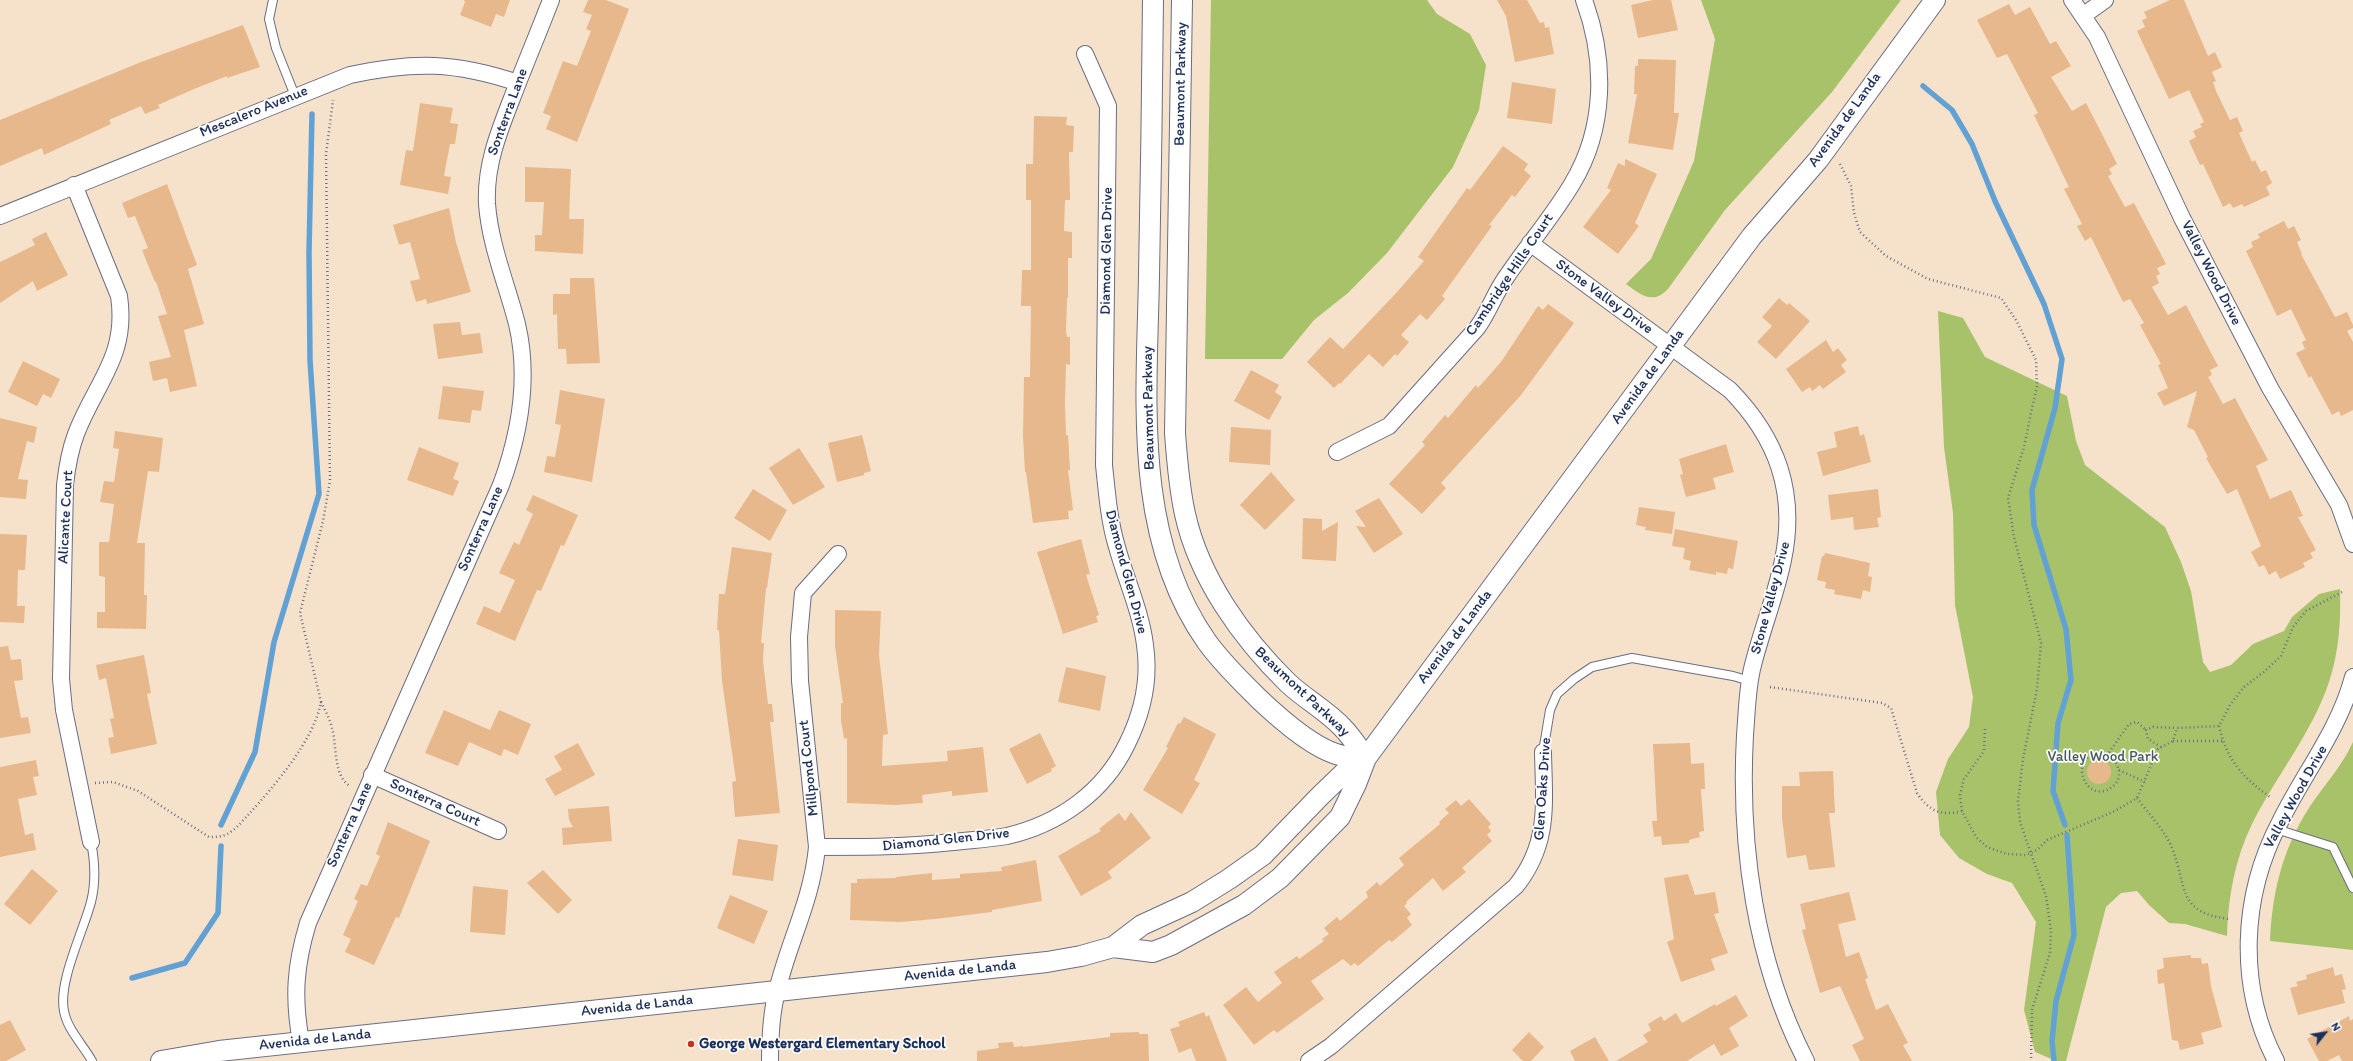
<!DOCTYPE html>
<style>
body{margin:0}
#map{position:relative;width:2353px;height:1061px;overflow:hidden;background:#f6e2cb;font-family:Itim,sans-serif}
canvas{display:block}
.north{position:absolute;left:2305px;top:1013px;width:40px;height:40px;-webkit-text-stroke:3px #fdfcf7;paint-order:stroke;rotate:60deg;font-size:11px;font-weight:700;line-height:16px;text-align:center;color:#1b2f5e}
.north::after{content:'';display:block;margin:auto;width:14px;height:18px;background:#1b2f5e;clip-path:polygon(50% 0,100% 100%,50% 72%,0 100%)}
</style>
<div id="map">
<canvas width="2353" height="1061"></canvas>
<div class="north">N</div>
</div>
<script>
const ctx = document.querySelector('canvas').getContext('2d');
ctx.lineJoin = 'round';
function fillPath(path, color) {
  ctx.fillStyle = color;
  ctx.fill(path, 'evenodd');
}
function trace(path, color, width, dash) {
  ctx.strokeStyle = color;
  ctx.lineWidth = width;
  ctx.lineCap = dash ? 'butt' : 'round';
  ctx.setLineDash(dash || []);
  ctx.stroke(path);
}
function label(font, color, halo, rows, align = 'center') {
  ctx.font = font + ' Itim,sans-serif';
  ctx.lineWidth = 3.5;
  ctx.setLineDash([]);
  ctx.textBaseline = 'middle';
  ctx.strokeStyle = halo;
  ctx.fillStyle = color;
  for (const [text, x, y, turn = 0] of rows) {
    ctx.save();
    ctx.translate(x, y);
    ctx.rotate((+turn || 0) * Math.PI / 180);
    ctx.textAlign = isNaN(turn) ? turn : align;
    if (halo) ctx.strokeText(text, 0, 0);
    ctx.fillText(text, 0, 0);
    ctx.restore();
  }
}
fillPath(new Path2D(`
 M1211,0H1427L1437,14L1470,34L1486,65L1479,110L1453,167L1387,253L1348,293L1314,320L1282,359H1205Z
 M1701,0H1901L1832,92L1725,210L1668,289C1653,305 1641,295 1626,284L1651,259L1694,161L1715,39Z
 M1938,311L1963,318L1985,357L2067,396L2076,441L2085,465L2165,527L2181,562L2191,591L2203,662L2210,672L2231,665L2253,644L2284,631L2292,617L2319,594L2340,589C2341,621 2339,652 2329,682C2312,733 2276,776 2252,824C2235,859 2228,897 2227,936L2185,924L2169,923L2149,905L2137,891L2121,893L2106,907L2066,1061H2056L2035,1052L2024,1010L2036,922L2012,883L1987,874L1959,858L1940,835L1936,792L1948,759L1969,727L1973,697L1955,605L1953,513L1944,447Z
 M2353,742V950L2270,941C2272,896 2281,855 2304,816C2319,790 2341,769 2353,742Z`), '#a7c269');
trace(new Path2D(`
 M1923,86L1952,110L1972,144L1995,201L2044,304L2062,359L2055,408L2032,490L2034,525L2066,629L2071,680L2058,723L2053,791L2065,825
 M221,825L255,752L274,642L319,494L310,360L309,252L312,114
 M132,978L185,963L218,913L221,846
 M2054,1061L2052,1041L2056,1001L2074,935L2067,835`), '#62a1d4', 5.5);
fillPath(new Path2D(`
 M464,0H510L504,17L496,14L491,27L460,15L465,2Z
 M588,0H606L629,9L577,142L546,129L551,116L543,113L563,61L577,66L591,31L586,29L592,15L583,12Z
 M1497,0H1527L1540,23L1544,22L1545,28L1549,27L1554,54L1515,62L1506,16Z
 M1653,0H1671L1678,30L1638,38L1631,5Z
 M2170,0H2184L2208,56L2215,52L2222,67L2212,72L2216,81L2213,82L2216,91L2230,120L2237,117L2243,131L2239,133L2252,162L2255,160L2261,172L2266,170L2272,183L2266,187L2270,195L2244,207L2242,204L2233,208L2230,203L2223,207L2203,164L2200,165L2189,141L2196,137L2193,131L2202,127L2200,124L2204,122L2189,90L2169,99L2137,31L2145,27L2142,20L2147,18L2144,12Z
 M2009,4L2015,15L2030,7L2050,44L2056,41L2071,66L2051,77L2072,111L2086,103L2100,130L2117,164L2109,169L2112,174L2108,176L2125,207L2134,203L2166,264L2157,268L2160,274L2156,276L2159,283L2152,287L2168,315L2186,305L2218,366L2210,370L2212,375L2208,377L2223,404L2235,398L2268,460L2256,466L2270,499L2291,490L2303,516L2298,517L2316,550L2310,553L2313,558L2303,563L2305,567L2280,579L2276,571L2269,575L2264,565L2259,567L2251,552L2261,546L2237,489L2227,494L2206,458L2208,457L2194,430L2187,427L2197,391L2164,406L2157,393L2168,388L2158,365L2161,364L2140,325L2144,323L2130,299L2123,302L2091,237L2085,241L2077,226L2082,224L2064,189L2069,187L2034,115L2038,113L2007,54L1997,58L1977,20Z
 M243,25L260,67L227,78V76L194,89L158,105L160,108L145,114L141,106L109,120L111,124L44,155L42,148L0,166V120L141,62Z
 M1638,59L1676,60L1674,113H1679L1673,150L1628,143L1637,94H1634L1635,66H1638Z
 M1512,82L1556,89L1552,124L1507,118Z
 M420,103L453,108L450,123L458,124L455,144H450L444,176L451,177L448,194L400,185L406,150L413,151Z
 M1034,116L1067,117L1066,125L1074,126L1073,152H1069L1070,200H1065L1064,231L1072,232V258H1068V298H1067L1066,331L1067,337H1070V365L1066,364L1065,404L1066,435H1068L1070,470H1068L1073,510L1068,511L1069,519L1033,523L1026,472H1025L1023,436L1024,377H1030L1031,306H1021L1022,270H1031V200H1026V164H1033Z
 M1503,146L1528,164L1524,170L1531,176L1515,197L1512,195L1489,225L1492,226L1442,296L1445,299L1427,320L1420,314L1401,335L1409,342L1397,356L1395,354L1383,367L1369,354L1340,384L1339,383L1334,388L1307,362L1330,337L1343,349L1397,292L1424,261L1418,257L1467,188L1470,190Z
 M1625,159L1657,174L1635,223L1639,226L1618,254L1583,227L1611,190L1607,188L1618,163L1625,166Z
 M525,167L571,169L569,219H584L583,254L535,251V235H542L544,202H525Z
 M167,184L197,265L188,269L204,324L184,330L197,386L170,392L167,378L153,381L149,362L171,357L158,316L167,314L156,282H155L142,250L148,248L135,216L128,218L122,203Z
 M449,208L456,242L471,292L427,304L426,299L416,302L410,281L420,279L410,242L399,245L393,225Z
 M2284,221L2288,229L2294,226L2301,240L2297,242L2302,254H2301L2335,317L2347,312L2353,325V328L2347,331L2353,342V410L2341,416L2339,411L2332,415L2311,376L2309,378L2296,353L2305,349L2302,342L2306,340L2291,309L2277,316L2246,251L2253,247L2251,242L2260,238L2258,234Z
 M46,232L68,275L37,291L33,281L0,303V262L35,245L32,239Z
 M570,278H594L600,363L567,364L566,349H558L557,314L553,315V294H570Z
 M1779,298L1787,305L1789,303L1810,321L1776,359L1757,342L1772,326L1762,317Z
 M1548,304L1574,323L1521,395L1441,483L1446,488L1422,514L1389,484L1425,445L1422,442L1445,415L1448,418L1476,385L1478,388L1501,362L1538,306L1543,310Z
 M460,322L462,335L480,333L483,353L438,359L433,324Z
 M1826,340L1833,352L1838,348L1847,360L1841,365L1846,372L1823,389L1820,385L1812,391L1810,387L1802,392L1786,369Z
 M23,361L60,379L51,398L43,394L37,406L8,392Z
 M1251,370L1279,385L1275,392L1282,397L1269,420L1234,401Z
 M443,386L484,391L481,411L472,410L470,423L438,419Z
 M560,390L605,399L592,482L544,472L547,456L555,457L561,425L555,424Z
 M0,418L37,427L34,443L27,441L18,479L28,480L26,499L0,497Z
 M1858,426L1860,436L1864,434L1871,462L1823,476L1817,452L1837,447L1834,432Z
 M1231,427L1271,430L1270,465L1229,462Z
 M115,431L163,438L159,472L148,471L137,543H145L144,595H147L146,629L97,628V612H105V577L99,576V542H109L114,504L100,502L104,481L114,482L119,449L113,448Z
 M862,435L871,471L864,473V475L837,482L828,443Z
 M1726,444L1734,472L1713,478L1716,489L1686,497L1680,475L1683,474L1679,459Z
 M419,447L459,463L453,479L459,481L453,496L407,480Z
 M799,448L825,487L793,505L769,468Z
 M1271,472L1295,500L1265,530L1240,505Z
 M753,489L787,510L770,541L734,518Z
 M1878,489L1881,517L1877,518L1879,527L1854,530L1853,517L1831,520L1828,495Z
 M533,495L578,515L564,546L561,545L541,591L537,590L515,641L476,624L484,606L500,613L515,580L499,573L514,542L519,545L533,514L526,510Z
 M1379,498L1403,534L1374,553L1356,526L1366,527L1355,511Z
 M1639,507L1675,512L1672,534L1645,530L1646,527L1636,525Z
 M1303,518L1322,519V531L1338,522L1336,561L1302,559Z
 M1675,529L1738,541L1733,569L1728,568L1727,574L1716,572V575L1689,570L1691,561L1683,559L1685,548L1672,546Z
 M0,534L27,535L25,570H18L17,606H25L24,623L0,622Z
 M1081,539L1090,574L1086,575L1099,615L1096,616L1098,622L1063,634L1037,552Z
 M732,547L772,553L767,588H766L761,643H764L763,661L768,704H772L774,722H770L780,813L735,817L732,782L736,781L722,681L719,630H717L719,594H725Z
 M1825,553L1870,563L1868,576L1872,577L1870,592L1863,590L1861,599L1834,594L1835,590L1825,588L1826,582L1817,580L1822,556H1824Z
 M835,610L881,611L879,655L888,734L883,735L882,766L948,761L947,751L983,747L988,792L952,796V791L922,795L923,803L896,805L847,803V738L844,739L841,720V703H843L835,646Z
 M8,646L11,660L21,659L23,680L14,681L21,718L28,717L31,733L0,738V647Z
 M144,655L151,693L147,694L157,744L111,754L108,738L114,737L110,719L114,718L106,678L99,680L96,665Z
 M1066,667L1106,676L1100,711L1058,702Z
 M444,710L490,730L499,710L531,724L518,755L504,749L501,756L469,742L458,766L425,753Z
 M1184,717L1216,734L1194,780L1200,783L1182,814L1143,790L1168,748L1166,747L1178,723L1180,724Z
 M1040,733L1056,766L1051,769L1052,771L1027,784L1009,749Z
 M578,743L595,775L555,796L545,779L562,770L554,756Z
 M1690,743L1691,764L1704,763L1705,789H1701L1704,831L1699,832L1700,837L1689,840V843L1662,845L1661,836L1654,837L1652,821H1657L1653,744Z
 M2087 772a12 12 0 1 1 24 0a12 12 0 1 1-24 0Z
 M36,760L39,776L33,777L37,795L18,799L25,835L33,833L36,850L0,857V767Z
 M1833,771L1835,813H1829L1835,867L1809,870L1806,855L1787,858L1782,818V786H1800L1799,772Z
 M1469,799L1491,824L1488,827L1491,831L1487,835L1492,841L1462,868L1466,872L1443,891L1433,878L1406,902L1407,903L1404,906L1411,914L1407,918L1412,925L1392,942L1389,940L1358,966L1354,963L1351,966L1343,959L1311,981L1324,999L1277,1033L1274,1030L1254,1045L1223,1005L1246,987L1258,1002L1282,983L1274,972L1297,956L1299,959L1324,941L1322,939L1329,934L1324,928L1337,917L1340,921L1368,897L1366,892L1377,882L1380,886L1404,865L1399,858L1440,824L1439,822L1449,813L1445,809L1456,800L1461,806Z
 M609,806L612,841L563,845L562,828L573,827L569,820L568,809Z
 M1131,812L1151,838L1108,872L1112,878L1081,896L1058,856L1101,831L1099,829L1119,813L1125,821Z
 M388,822L430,841L399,918L396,917L374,965L345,952L351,939L343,935L358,901L354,899L361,884L367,886L380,856L376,854Z
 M738,839L778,845L773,881L732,875Z
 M1036,860L1042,901L992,910V912L935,919L900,922L850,920L851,883H857V879L896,878V877L932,873V880L960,878V874L1002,871L1001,867Z
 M32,869L58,891L30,925L4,904Z
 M543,870L572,900L558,914L527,883Z
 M1688,874L1695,895L1715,892L1719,913L1714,914L1728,953L1711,959L1715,970L1681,982L1667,942L1674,939L1664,878Z
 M473,886L508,890L505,935L470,932Z
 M1849,892L1856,920L1838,924L1846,957L1859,952L1868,978L1865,979L1876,1010L1888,1004L1908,1043L1903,1045L1912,1061H1860L1852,1045L1864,1039L1840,986L1820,993L1802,930L1806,929L1800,904Z
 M730,895L768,911L754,944L717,928Z
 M2191,955V958H2201L2202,964L2208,963L2211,986L2222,1027L2201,1033L2204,1044L2180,1050L2178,1041L2172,1040L2164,983L2158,984L2157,970L2164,968L2163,958Z
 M2333,967L2335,976L2342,974L2346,989L2342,990L2345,1003L2298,1015L2290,988L2298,986L2296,982L2307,979L2306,975Z
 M1736,995L1748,1016L1729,1028L1739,1046L1721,1056L1714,1044L1687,1061H1616L1648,1042L1643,1035L1651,1030L1648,1024L1661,1016L1664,1021L1676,1013L1682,1023L1715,1004L1716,1006Z
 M1204,1012L1206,1017L1209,1015L1227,1061H1196L1191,1048L1179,1053L1170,1029L1180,1026L1178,1022Z
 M2349,1016L2350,1021L2353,1019V1061H2342L2339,1055L2327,1061H2319L2307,1039Z
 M10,1020L26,1050L6,1061H0V1025Z
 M1139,1032V1034H1148L1149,1061H977V1051L999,1048L998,1043L1013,1042L1014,1047L1023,1046V1047L1110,1037V1033Z
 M1529,1032L1544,1047L1531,1061H1523L1512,1050Z
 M1595,1037L1609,1061H1575L1570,1051Z`), '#e6b88c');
const service = new Path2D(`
 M273,0L269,19L276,48L295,96
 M1543,752L1550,710L1557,694L1574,679L1592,667L1632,658L1733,676L1750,681
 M2276,829L2333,847L2353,888
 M91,842C95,862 96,882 91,902C83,932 58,982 64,1011C67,1029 83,1045 92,1061`);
const minor = new Path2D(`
 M2072,0L2097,37L2182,218L2270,388L2339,505L2353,544
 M2084,15L2105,0
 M74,185L119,296C128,356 96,382 76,434C70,450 67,467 65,485L61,679L64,710L91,842
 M0,216L350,75C414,61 456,62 518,83
 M1530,243L1730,390C1777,438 1797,492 1783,560C1776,595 1762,629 1753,665C1747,687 1747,712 1745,735C1739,845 1755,962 1806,1061
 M1337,452L1389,426L1477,328C1489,312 1495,292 1507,276C1528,245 1553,216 1572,184C1606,128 1606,60 1584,0
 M372,775L498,831
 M817,847C863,847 908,847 953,842C971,840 990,839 1007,836C1059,824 1104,792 1127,744C1142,714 1150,679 1145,645C1141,612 1126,580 1117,547C1109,521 1107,493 1104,465L1108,106L1085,54
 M301,1042C293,998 295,966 308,923L501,485C520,433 530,379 517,324C507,285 490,245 487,204C485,164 500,129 514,93C526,62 539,31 551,0
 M770,1061C770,1038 771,1014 777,991C789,941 812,900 817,847L800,681L799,637L803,593L838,554
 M1309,1061L1331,1046L1516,886C1550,843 1544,804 1543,752
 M2276,1061C2237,986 2241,896 2280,822C2304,773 2339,730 2353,677`);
const tertiary = new Path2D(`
 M1153,0C1152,92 1151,183 1149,275C1147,397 1132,536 1207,642C1222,663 1241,681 1259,699C1278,717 1311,746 1336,754C1345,757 1356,757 1366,758
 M1182,0L1175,433C1177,461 1179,487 1185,514C1199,578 1242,638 1288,683C1305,699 1326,710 1342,727C1351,736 1358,747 1366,758
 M1113,947L1153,952L1171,945L1244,905L1280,878L1340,817L1356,784L1366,758L1752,236L1818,160L1935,0
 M161,1061L219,1051L1047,962L1081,956L1113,947L1142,925L1192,902L1229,879L1263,855L1320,796L1347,770L1366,758`);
trace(service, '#686e84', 10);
trace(minor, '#686e84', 18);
trace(tertiary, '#686e84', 22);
trace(new Path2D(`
 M1840,164L1851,186L1854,213L1860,232L1886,256L1928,279L2001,298L2016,320L2036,360L2037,387L2032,408L2024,447L2008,498L2014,537L2041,643L2037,689L2023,759L2018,801L2020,822L2046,896L2051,931L2050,953L2032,1010L2031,1061
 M1770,687L1882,703L1891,708L1917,793C1928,810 1941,817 1962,811L1976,837L1987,847L2007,854L2026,855L2037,850L2047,840L2115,811L2137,798L2158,749L2173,741L2177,728L2219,726L2230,705L2244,687L2264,672L2281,656L2293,627L2306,611L2342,592
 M321,702C325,710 330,719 332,728C337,745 333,776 350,786
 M2219,726C2227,760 2242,777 2270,797
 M2173,741H2222
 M2161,747L2148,739L2146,730L2153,727L2177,728
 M2108,754C2118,762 2125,777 2112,787C2083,808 2064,747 2108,754L2129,724L2137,722L2146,730
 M2119,770L2145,782
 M95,783L113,782L138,791L209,837C218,837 224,837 232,831C238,827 244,819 249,814C275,785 314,740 321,702L300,613L323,521L330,481L326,154L333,100
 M2137,798C2148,813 2166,832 2172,848C2188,888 2176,912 2229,919
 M1962,811L1960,795L1964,779L1984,751L1985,729`), '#686e84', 2.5, [1, 3]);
trace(service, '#fff', 8);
trace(minor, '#fff', 16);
trace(tertiary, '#fff', 20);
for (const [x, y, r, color] of [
 [691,1044,4,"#c8321e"]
]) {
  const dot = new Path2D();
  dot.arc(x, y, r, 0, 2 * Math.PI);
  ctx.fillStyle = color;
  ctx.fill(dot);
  trace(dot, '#fdfcf7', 1.5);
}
label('15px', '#1b2f5e', '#fdfcf7', [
 ["Beaumont Parkway",1181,84,-89],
 ["Mescalero Avenue",254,112,-22],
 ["Sonterra Lane",508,112,-70],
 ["Avenida de Landa",1845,120,-54],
 ["Diamond Glen Drive",1107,251,-89],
 ["Valley Wood Drive",2211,273,63],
 ["Cambridge Hills Court",1510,275,-56],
 ["Stone Valley Drive",1604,297,36],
 ["Avenida de Landa",1648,377,-54],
 ["Beaumont Parkway",1149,408,-91],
 ["Alicante Court",66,517,-87],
 ["Sonterra Lane",481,529,-66],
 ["Diamond Glen Drive",1126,572,75],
 ["Stone Valley Drive",1771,598,-75],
 ["Avenida de Landa",1455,637,-53],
 ["Beaumont Parkway",1302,692,43],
 ["Millpond Court",809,768,-96],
 ["Glen Oaks Drive",1543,789,-86],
 ["Valley Wood Drive",2296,797,-61],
 ["Sonterra Court",435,803,24],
 ["Sonterra Lane",350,825,-66],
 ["Diamond Glen Drive",946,840,-6],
 ["Avenida de Landa",960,971,-6],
 ["Avenida de Landa",637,1006,-6],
 ["Avenida de Landa",315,1040,-6]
]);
label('15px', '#455b61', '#fdfcf7', [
 ["Valley Wood Park",2103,757]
]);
label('bold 15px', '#1b2f5e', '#fdfcf7', [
 ["George Westergard Elementary School",699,1044]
], 'left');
</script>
